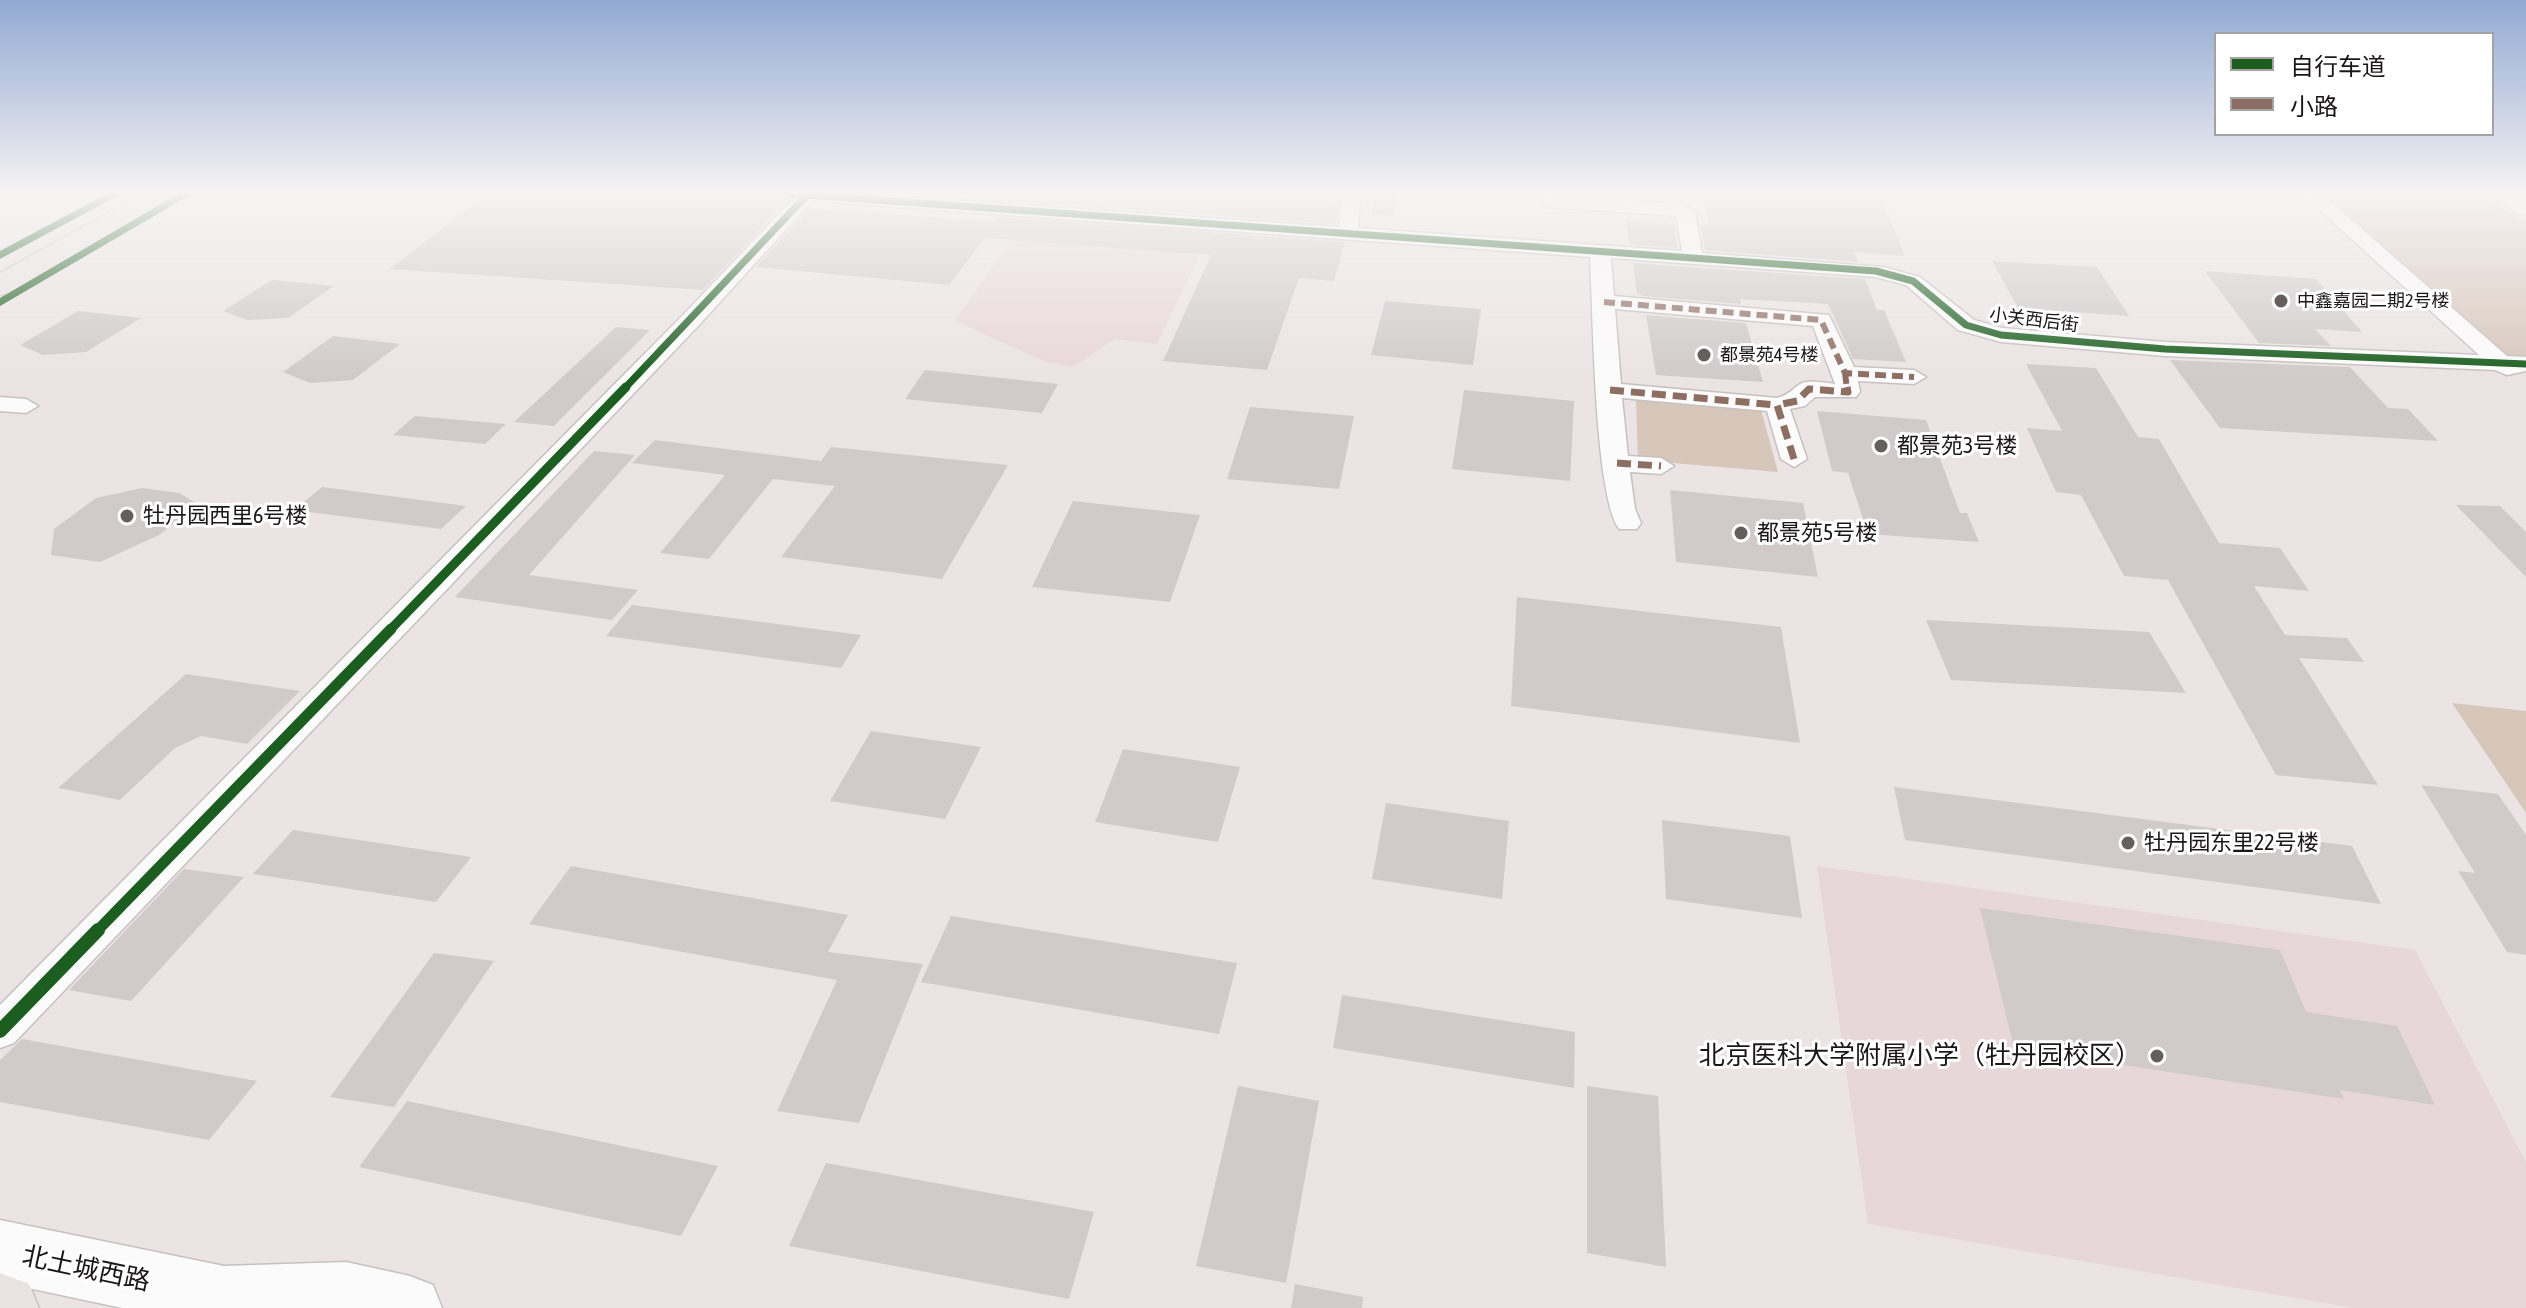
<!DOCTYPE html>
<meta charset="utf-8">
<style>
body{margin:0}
#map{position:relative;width:2526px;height:1308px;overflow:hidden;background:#ece4e4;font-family:"Asap Condensed","Noto Sans SC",sans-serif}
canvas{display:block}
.legend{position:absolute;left:2214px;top:32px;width:280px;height:104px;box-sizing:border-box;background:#fff;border:2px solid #a4a2a2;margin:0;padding:10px 14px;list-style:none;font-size:24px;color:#1b1617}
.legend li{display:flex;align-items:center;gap:16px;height:40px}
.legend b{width:40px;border:2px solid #a4a2a2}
</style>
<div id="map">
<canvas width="2526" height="1308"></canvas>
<ul class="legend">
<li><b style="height:10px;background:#1b5e20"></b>自行车道</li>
<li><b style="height:10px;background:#8d6e63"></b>小路</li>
</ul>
</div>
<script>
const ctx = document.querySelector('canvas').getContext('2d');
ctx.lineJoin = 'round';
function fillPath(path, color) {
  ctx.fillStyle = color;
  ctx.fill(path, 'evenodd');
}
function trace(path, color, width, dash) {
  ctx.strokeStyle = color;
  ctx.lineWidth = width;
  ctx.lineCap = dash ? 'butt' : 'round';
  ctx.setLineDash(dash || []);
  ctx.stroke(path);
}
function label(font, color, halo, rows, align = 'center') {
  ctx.font = font + ' "Asap Condensed","Noto Sans SC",sans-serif';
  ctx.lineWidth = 6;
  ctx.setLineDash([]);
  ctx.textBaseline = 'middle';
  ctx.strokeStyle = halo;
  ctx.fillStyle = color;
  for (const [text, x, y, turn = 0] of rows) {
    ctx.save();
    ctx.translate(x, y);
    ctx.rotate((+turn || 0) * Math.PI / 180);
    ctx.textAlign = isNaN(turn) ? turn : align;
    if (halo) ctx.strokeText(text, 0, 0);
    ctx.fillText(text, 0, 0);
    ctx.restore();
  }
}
fillPath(new Path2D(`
 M1027,217L1212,230L1157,344L1115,339L1073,367L1046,362L955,321Z
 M1817,866L2415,950L2526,1162V1308H2353L1868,1224Z`), '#e8d7d8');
fillPath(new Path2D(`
 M2324,194H2478L2526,222V372Z
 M1636,399L1761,410L1778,472L1638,460Z
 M2452,703L2526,711V813Z`), '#d7c7bb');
fillPath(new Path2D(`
 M486,194H725L787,201L703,290L390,269Z
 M1014,194H1331L1328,204H1339L1336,224L1009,201Z
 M1375,194H1399L1392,216L1371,215Z
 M1702,194H1879L1905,256L1854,252L1858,262L1705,250L1701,226L1709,223Z
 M810,208L994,222L997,217L1345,242L1334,281L1299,278L1267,370L1163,361L1211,255L985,238L949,285L756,267Z
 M1626,221L1674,224L1678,248L1630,244Z
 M1992,261L2097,267L2129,316L2018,308Z
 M1633,263L1865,279L1877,310H1884L1906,362L1853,359L1828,304L1740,299L1741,304L1643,296L1637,293Z
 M2205,271L2316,279L2362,332L2315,329L2331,346L2259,343Z
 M272,280L334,286L288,318L247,320L223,311Z
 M1385,301L1481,309L1473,365L1371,355Z
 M78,311L141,318L86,352L43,355L20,345Z
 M1646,315L1746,323L1763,382L1656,375Z
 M616,327L650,330L554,426L514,422Z
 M333,336L400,344L353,380L310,383L283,372Z
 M2170,360L2350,367L2388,408L2408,409L2438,441L2220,428Z
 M2026,364L2096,368L2138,437L2159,439L2219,543L2280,548L2309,591L2254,586L2285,635L2347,638L2364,662L2299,658L2378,785L2276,775L2168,580L2124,576L2081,495L2056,492L2027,428L2062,431Z
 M925,370L1058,384L1042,413L905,399Z
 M1464,390L1574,401L1570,481L1452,469Z
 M1250,407L1354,416L1339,489L1227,479Z
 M1817,411L1926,420L1960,513H1967L1979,542L1868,534L1848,473L1832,471Z
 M415,416L506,424L485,444L393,435Z
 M655,440L821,461L831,447L1008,465L942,579L781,557L835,486L773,479L709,559L660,553L725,475L632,463Z
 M594,451L635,455L529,575L638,590L612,620L455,597Z
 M322,487L466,506L441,529L294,510Z
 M142,488L179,493L198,504L159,535L100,562L51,555L54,529L96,498Z
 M1670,490L1803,503L1818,577L1676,562Z
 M1073,501L1200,515L1170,602L1032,587Z
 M2456,505L2500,506L2526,532V577Z
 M1517,597L1781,627L1800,743L1511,706Z
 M632,605L861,635L841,668L606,636Z
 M1926,620L2149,632L2186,693L1951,680Z
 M186,674L300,691L247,744L201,736L175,748L120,800L58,788Z
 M871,731L981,747L945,819L830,801Z
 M1123,749L1240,767L1218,842L1095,822Z
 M2421,785L2498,794L2526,835V955L2507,952L2458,871L2475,873Z
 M1894,787L2352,846L2381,904L1905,840Z
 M1386,803L1509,821L1502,899L1372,879Z
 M1662,820L1790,836L1802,918L1666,899Z
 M293,830L471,857L436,902L253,874Z
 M571,866L848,915L828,952L923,964L859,1123L777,1111L837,980L529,924Z
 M184,869L244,877L131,1001L69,990Z
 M1980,908L2280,950L2306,1012L2397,1026L2435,1105L2340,1090L2344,1099L2014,1048Z
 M951,916L1237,963L1219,1034L921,982Z
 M434,953L494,961L394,1107L330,1097Z
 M1342,995L1575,1032L1574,1088L1333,1048Z
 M22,1039L257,1081L209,1140L0,1102V1060Z
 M1238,1086L1319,1101L1286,1283L1196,1266Z
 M1587,1086L1658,1096L1666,1267L1587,1253Z
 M407,1101L718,1166L681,1236L359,1167Z
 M826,1163L1094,1212L1069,1299L789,1246Z
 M1295,1284L1363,1297L1362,1308H1291Z`), '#d0cacb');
const street = new Path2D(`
 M782,194H866L1339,227L1343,194H1361L1358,228L1682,251L1676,216L1551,207L1544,205L1542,194L1685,205L1695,211L1702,253L1883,267L1920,277L1974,320L2002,328L2165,342L2479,355L2302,194H2322L2507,356L2526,357V371L2507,375L2495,370L2165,356L2001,342L1958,330L1906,285L1875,277L1611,258L1614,296L1829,315L1854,367L1914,370L1926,377L1914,384L1858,381L1860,392L1856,397H1815L1805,406L1790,409L1807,459L1794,467L1781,459L1767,411L1622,398L1628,456L1661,458L1674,466L1661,474L1630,472L1635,509L1641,523L1637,529H1619C1594,494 1593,309 1590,257L812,201L700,324L14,1043L0,1048V1005L684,314L792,200ZM1615,309L1813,326L1835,384C1825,383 1809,379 1800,384C1791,390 1789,395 1777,398L1621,384Z
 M0,397L26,399L38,406L26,413L0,411Z`);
const secondary = new Path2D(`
 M2491,194L2526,196V215L2516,213Z
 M0,1220L224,1266L346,1262L410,1276L433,1285L442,1308H122L0,1282Z`);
const primary = new Path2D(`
 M142,194H176L172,200L11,293L0,295V273Z
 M0,1273L29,1284L39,1308H0Z`);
trace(street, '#c6c0c0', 3);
trace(secondary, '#c6c0c0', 3);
trace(primary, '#c6c2c3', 3);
fillPath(street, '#fcfbfb');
fillPath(secondary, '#fcfbfb');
fillPath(primary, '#e9e3e1');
trace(new Path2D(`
 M1604,302L1821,320L1845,373L1914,377
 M1845,373L1847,389`), '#8d6e63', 6, [11, 6]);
trace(new Path2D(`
 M1610,390L1777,405
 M1794,459L1777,405L1797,401L1809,389L1848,392L1847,387
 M1617,463L1661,466`), '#8d6e63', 7, [14, 7]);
trace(new Path2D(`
 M791,194L1876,271L1913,281L1966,325L2001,335L2165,349L2526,364
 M0,255L114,194
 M0,302L185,194
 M624,389L807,195`), '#1b5e20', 7);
trace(new Path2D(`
 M389,631L626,387`), '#1b5e20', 9);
trace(new Path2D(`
 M96,932L391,629`), '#1b5e20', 11);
trace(new Path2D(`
 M0,1031L98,930`), '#1b5e20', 14);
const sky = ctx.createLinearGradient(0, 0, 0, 377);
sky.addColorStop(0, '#92aad3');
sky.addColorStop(0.51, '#f6f3f3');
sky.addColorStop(1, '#f6f3f300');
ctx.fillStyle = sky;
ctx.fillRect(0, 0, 2526, 377);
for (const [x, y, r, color] of [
 [2281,301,8,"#645e5f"],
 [1704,355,8,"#645e5f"],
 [1881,446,8,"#645e5f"],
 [127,516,8,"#645e5f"],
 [1741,533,8,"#645e5f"],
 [2128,843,8,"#645e5f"],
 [2157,1056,8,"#645e5f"]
]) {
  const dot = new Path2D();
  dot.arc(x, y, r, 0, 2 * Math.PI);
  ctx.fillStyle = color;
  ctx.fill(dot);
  trace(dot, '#fff', 3);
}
label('18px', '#1b1617', '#fff', [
 ["中鑫嘉园二期2号楼",2297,301],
 ["都景苑4号楼",1720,355]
], 'left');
label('18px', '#1b1617', '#fff', [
 ["小关西后街",2034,320,7]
]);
label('22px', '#1b1617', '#fff', [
 ["都景苑3号楼",1897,446],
 ["牡丹园西里6号楼",143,516],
 ["都景苑5号楼",1757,533],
 ["牡丹园东里22号楼",2144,843]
], 'left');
label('26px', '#1b1617', '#fff', [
 ["北京医科大学附属小学（牡丹园校区）",2141,1056]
], 'right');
label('26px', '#1b1617', '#fff', [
 ["北土城西路",86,1269,12]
]);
</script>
